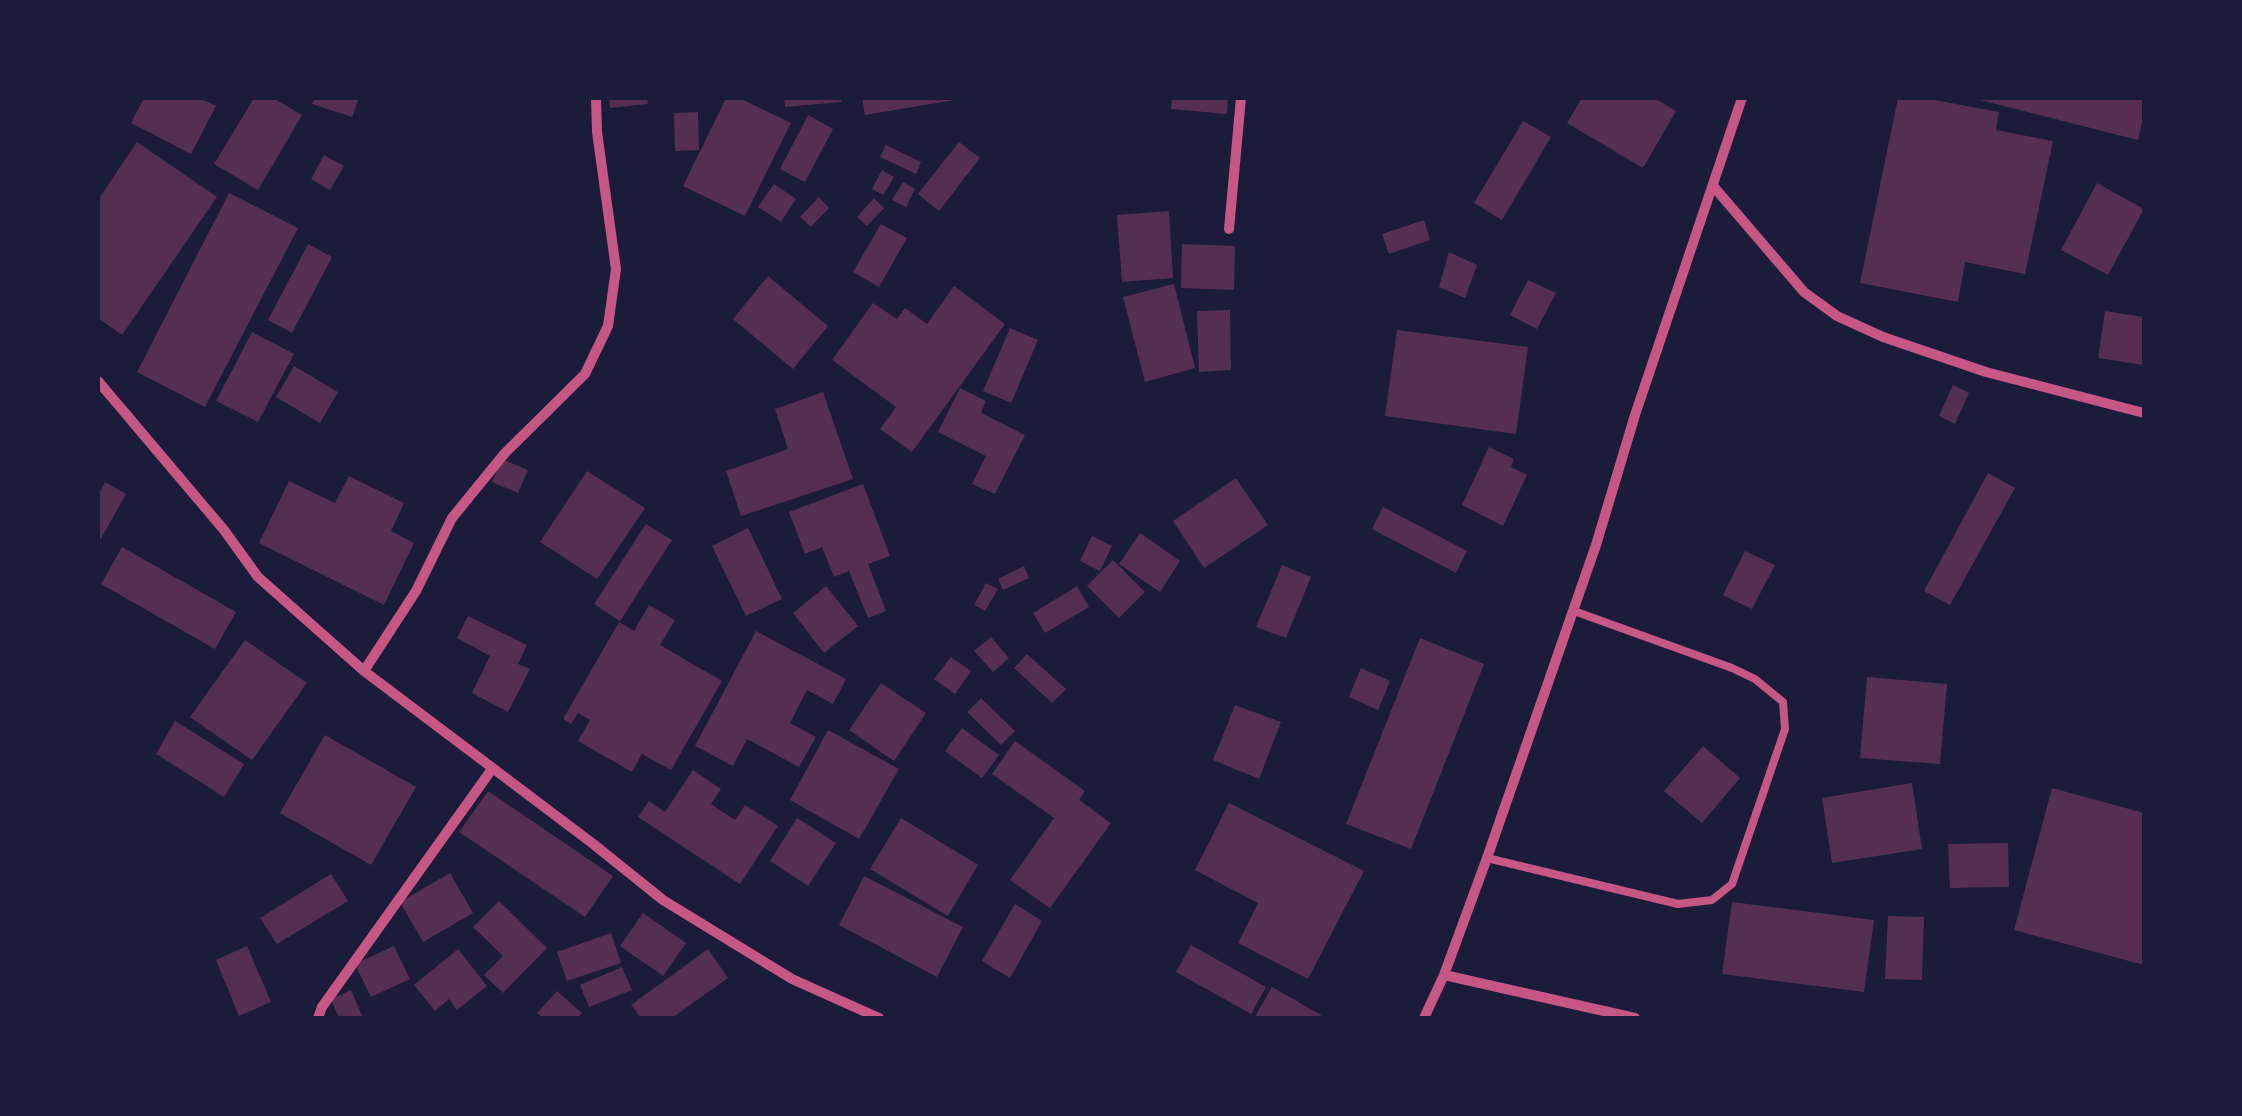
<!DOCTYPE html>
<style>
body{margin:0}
#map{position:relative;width:2242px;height:1116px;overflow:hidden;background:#1b1b3a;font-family:"DM Sans",sans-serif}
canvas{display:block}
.frame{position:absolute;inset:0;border:100px solid #1b1b3a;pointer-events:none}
</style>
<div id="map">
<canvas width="2242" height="1116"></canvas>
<div class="frame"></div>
</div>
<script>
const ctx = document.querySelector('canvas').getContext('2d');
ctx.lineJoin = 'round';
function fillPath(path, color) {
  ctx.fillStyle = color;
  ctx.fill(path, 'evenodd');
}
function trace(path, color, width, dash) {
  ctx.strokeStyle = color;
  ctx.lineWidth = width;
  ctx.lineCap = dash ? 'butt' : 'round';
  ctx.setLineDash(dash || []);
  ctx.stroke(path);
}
fillPath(new Path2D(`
 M144,98H199L216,106L191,154L131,123Z
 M254,98H273L302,115L258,190L214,164Z
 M314,98H359L352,117L312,104Z
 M609,98H647L648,104L610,108Z
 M726,98H739L791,123L745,216L683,186Z
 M784,98H841V102L785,107Z
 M862,98H955V100L865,115Z
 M1172,98H1228L1227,114L1171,109Z
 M1582,98H1654L1676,111L1643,168L1567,123Z
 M1898,98H1924L1999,112L1996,130L2053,141L2025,274L1965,262L1958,302L1860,283Z
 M1972,98H2144V115L2138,140Z
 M698,112L699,150L675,151L674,113Z
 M808,115L833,129L805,182L780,169Z
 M1523,121L1551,137L1502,220L1474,203Z
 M137,142L217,197L122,335L98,318V200Z
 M959,142L980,158L939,211L918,194Z
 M886,145L921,162L916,174L880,157Z
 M324,155L344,166L330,190L311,179Z
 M882,170L894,177L883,195L872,189Z
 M903,182L915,189L906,207L892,200Z
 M2097,183L2144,209L2108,275L2061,250Z
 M774,184L796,199L781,222L758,207Z
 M229,193L298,228L205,407L137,372Z
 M819,197L829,208L811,227L800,217Z
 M874,198L884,208L867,226L857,217Z
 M1169,211L1173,278L1122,282L1117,215Z
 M1424,220L1430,240L1389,254L1382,234Z
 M881,224L907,238L879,287L853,272Z
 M308,244L332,257L292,333L268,320Z
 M1182,244L1235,246L1234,290L1181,288Z
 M1449,252L1477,265L1465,298L1439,287Z
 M768,276L828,326L793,369L733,319Z
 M1528,280L1556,293L1537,329L1510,315Z
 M1174,284L1195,368L1145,382L1123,297Z
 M954,286L1005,324L912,452L880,429L896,407L832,360L873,303L897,319L905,308L927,324Z
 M1230,310L1231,370L1199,372L1197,311Z
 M2105,311L2144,317V365L2098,358Z
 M1010,328L1038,340L1011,403L983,391Z
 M1397,330L1528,347L1516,434L1385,416Z
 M252,332L294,354L258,422L216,401Z
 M294,366L338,392L320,423L276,397Z
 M1953,385L1969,393L1955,424L1939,416Z
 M960,388L986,401L981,413L1025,435L995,494L972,484L986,456L938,432Z
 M823,392L853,479L741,516L726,471L788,449L775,409Z
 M1489,447L1514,459L1511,467L1527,475L1503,526L1462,505Z
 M502,459L528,470L518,493L492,482Z
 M587,471L645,508L597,579L540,542Z
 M1988,473L2015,488L1950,605L1924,591Z
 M349,476L404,503L391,531L414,543L384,605L259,543L289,481L335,503Z
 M1236,478L1268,525L1204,568L1173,521Z
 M105,482L126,494L98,544V495Z
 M863,484L890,556L868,564L886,611L868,618L849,571L834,577L822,547L805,554L789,512Z
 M1383,507L1467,551L1456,573L1372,529Z
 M646,524L672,540L620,621L594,604Z
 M748,528L782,599L746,616L712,546Z
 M1140,533L1180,561L1160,592L1119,564Z
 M1092,536L1112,546L1100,571L1080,561Z
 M122,547L236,612L215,649L101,584Z
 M1745,551L1775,565L1752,609L1723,595Z
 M1113,560L1145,592L1119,618L1087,586Z
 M1282,565L1311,577L1286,638L1256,627Z
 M1024,566L1029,578L1003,590L998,579Z
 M986,583L998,589L985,611L974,605Z
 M826,586L858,626L824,653L793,613Z
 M1077,586L1089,607L1045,633L1033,613Z
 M649,605L675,620L660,645L722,681L671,770L642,754L632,772L578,741L590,720L578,713L571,724L563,719L619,622L634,631Z
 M468,616L527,645L518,664L530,669L508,712L472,693L490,656L457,638Z
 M756,631L846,679L833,704L807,690L790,723L816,737L799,767L747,739L733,766L695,746Z
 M991,637L1009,658L993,672L974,651Z
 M1420,638L1484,664L1411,849L1346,824Z
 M245,640L307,683L252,760L190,717Z
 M1027,654L1066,689L1052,703L1014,668Z
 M951,657L971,671L955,694L934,679Z
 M1361,668L1390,681L1378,710L1349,697Z
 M1867,677L1947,684L1940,764L1860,758Z
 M881,683L926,713L894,761L849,730Z
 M981,698L1015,731L1001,745L967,712Z
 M1235,705L1281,722L1259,779L1213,760Z
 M175,721L244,764L224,797L156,754Z
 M962,728L999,755L982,778L945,751Z
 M828,730L899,769L859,839L790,800Z
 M325,735L416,787L371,865L280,813Z
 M1015,741L1085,791L1079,800L1111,823L1050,908L1010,880L1054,818L992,774Z
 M1703,746L1740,778L1702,823L1664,791Z
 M693,770L721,789L711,804L735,820L745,805L778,826L740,884L638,817L649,801L665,812Z
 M1912,783L1922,849L1832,863L1822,798Z
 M2052,788L2144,813V965L2014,930Z
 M488,791L613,876L585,917L459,832Z
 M1229,803L1364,871L1308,979L1238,943L1258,903L1195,870Z
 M797,818L836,843L808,886L770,861Z
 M901,818L978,865L948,916L870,869Z
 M2008,843L2009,887L1950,888L1948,844Z
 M450,873L473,913L423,942L400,902Z
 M331,874L348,901L277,944L260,918Z
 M864,876L963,927L937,977L839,925Z
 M499,901L547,948L503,993L484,975L503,956L473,927Z
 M1732,902L1874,920L1864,992L1722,974Z
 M1015,904L1042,921L1010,978L982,961Z
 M643,913L686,943L663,976L620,946Z
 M1888,916L1924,917L1922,980L1885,979Z
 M611,933L621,963L567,981L557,952Z
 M1191,945L1266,987L1251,1014L1176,972Z
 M247,946L271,1002L239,1016L216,960Z
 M394,946L410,979L371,997L355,964Z
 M458,949L487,986L457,1010L449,999L435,1011L414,985Z
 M708,949L728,978L672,1018H641L631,1005Z
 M622,967L632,990L589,1007L580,985Z
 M1272,987L1321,1015L1320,1018H1254Z
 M351,990L363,1018H339L331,999Z
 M557,991L582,1013L578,1018H544L537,1013Z`), '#542f53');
trace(new Path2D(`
 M1487,858L1678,904L1712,900L1732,884L1785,729L1783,702L1755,679L1732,668L1574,611`), '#c65784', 8);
trace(new Path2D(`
 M1714,187L1804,292L1837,316L1883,337L1986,372L2144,413
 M1229,229L1241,98
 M98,381L224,530L258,577L364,671L592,843L663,900L792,979L879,1018
 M364,671L416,591L452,518L505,453L585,374L608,326L616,269L597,132L596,98
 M1444,975L1635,1018
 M318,1018L322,1007L492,769
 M1424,1018L1444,975L1487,858L1596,545L1635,415L1742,98`), '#c65784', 10);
</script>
